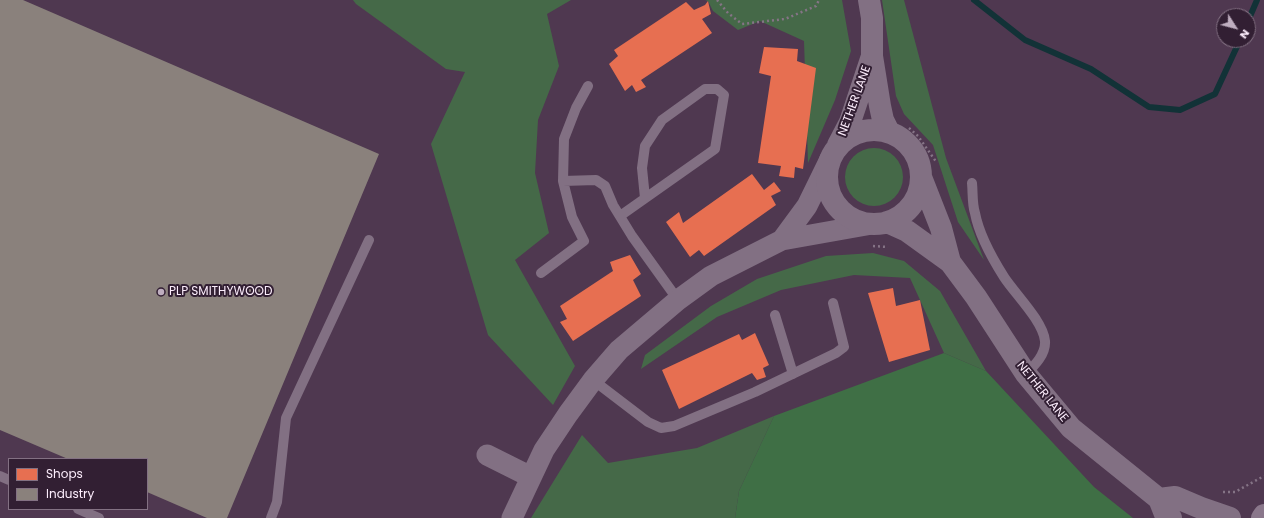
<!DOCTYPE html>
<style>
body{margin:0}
#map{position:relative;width:1264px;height:518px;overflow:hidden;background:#4f3850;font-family:Poppins,sans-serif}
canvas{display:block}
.legend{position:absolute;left:8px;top:458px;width:140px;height:52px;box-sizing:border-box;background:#321f33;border:1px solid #837183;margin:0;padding:5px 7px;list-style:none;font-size:12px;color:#fcedfc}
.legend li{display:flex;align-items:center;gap:8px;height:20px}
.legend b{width:20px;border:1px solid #837183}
.north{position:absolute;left:1216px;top:8px;width:40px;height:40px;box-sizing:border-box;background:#321f33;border:1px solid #837183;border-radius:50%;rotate:126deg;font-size:11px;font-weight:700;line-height:16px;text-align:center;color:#fcedfc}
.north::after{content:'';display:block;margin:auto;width:14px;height:18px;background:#bfaec0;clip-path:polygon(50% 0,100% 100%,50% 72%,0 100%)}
</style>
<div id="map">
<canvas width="1264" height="518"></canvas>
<ul class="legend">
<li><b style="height:11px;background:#e76f51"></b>Shops</li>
<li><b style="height:11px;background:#8a817c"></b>Industry</li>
</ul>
<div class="north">N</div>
</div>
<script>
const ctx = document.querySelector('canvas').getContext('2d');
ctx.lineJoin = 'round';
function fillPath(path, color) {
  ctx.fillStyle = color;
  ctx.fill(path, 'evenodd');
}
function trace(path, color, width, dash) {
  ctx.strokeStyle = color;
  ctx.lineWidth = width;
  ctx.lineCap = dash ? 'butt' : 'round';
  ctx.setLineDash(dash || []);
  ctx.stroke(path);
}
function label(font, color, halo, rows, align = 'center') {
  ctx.font = font + ' Poppins,sans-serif';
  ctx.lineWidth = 4;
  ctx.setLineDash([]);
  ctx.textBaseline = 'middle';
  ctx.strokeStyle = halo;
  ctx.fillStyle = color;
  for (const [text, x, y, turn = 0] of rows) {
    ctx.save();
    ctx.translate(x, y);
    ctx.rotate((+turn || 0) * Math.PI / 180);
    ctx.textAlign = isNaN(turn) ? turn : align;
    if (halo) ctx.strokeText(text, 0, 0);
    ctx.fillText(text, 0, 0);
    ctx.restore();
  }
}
fillPath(new Path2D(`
 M353,0H571L547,14L559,66L538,120L535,173L549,233L515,260L575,366L553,405L488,335L431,144L465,72L446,69L356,4Z
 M705,0H842L851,51L835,100L808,163L804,41L760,21L738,30L713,11L708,1Z
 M882,0H904L946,158L984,260L958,222L933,145L904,114L896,96Z
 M845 177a29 29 0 1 1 58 0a29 29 0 1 1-58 0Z
 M873,253L904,261L940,291L986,371L944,353L910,278L854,275L781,290L717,317L641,369L645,355L711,306L757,279L826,256Z
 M774,416L739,491L735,518H531L582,435L608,463L697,448Z`), '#456948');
fillPath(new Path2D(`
 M944,353L986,371L1094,487L1133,518H735L739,491L774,416Z`), '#3f6f45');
fillPath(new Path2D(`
 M708,1L711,14L702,19L712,33L641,80L646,87L636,92L632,85L625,91L609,64L618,56L614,50L686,2L694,10L705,5Z
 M764,47L798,49L797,61L816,68L803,169L795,167L794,178L779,176L781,166L758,163L771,76L759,73Z
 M752,174L764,190L774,182L781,191L771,196L776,205L704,256L699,250L690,257L666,222L679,212L683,223Z
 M630,255L641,274L633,280L641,296L573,341L560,322L567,319L560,306L613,271L610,262Z
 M893,288L896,306L920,300L930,350L889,362L868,293Z
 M755,333L769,365L763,368L766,377L757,380L752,373L679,409L662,370L739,334L742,340Z`), '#e76f51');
fillPath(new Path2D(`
 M0,0H23L379,154L227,518H207L147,492V459H68L0,430Z`), '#8a817c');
trace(new Path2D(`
 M974,0L1025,40L1091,69L1149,107L1180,110L1215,94L1240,40
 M1248,21L1257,0`), '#123237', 6);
trace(new Path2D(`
 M717,0L728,13L742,24L785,19L816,6L819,0
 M909,128L918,136L937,163
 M873,246L888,247
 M1223,492H1235L1264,476`), '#857486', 2.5, [2, 3]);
trace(new Path2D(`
 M563,181L596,180L605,186L613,205L632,236L678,300
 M972,183C973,193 972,204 975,213C979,235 992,258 1004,277C1015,294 1043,321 1045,341C1046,354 1035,365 1026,374
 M620,216L715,149L724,95L717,89H705L662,120L645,146L642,168L645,198
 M541,273L584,241L572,217L563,181L564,139L576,108L588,86
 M775,315L793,374
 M593,380L648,422L661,428L674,426L755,392L836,353L844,347L833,303
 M0,476L9,480
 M78,509L99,518
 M271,518L277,502L286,418L369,240`), '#827083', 10);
trace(new Path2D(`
 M782,240L807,206L830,159
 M487,455L531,477
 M512,518L544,450L568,414L593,380L619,350L678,300L711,276L782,240L872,224`), '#827083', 21);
trace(new Path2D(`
 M869,0L872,18V56L880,106L883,120L889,132
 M827 177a47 47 0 1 1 94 0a47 47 0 1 1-94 0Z
 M838,145L850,122L871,59
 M921,177L941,228L950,262
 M887,222L907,231L950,262L976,297L1026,374L1071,428L1159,499L1165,514L1171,518
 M1159,499L1175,497L1201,508L1230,518`), '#827083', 22);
trace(new Path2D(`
 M1262,518L1264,515`), '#8a778b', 22);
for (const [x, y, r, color] of [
 [161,292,4,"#bfaec0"]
]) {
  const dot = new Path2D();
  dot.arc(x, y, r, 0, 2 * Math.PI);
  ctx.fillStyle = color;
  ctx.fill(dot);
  trace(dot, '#321f33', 1.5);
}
label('12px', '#fcedfc', '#321f33', [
 ["NETHER LANE",855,101,-70],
 ["NETHER LANE",1042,392,51]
]);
label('12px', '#fcedfc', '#321f33', [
 ["PLP SMITHYWOOD",169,292]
], 'left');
</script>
